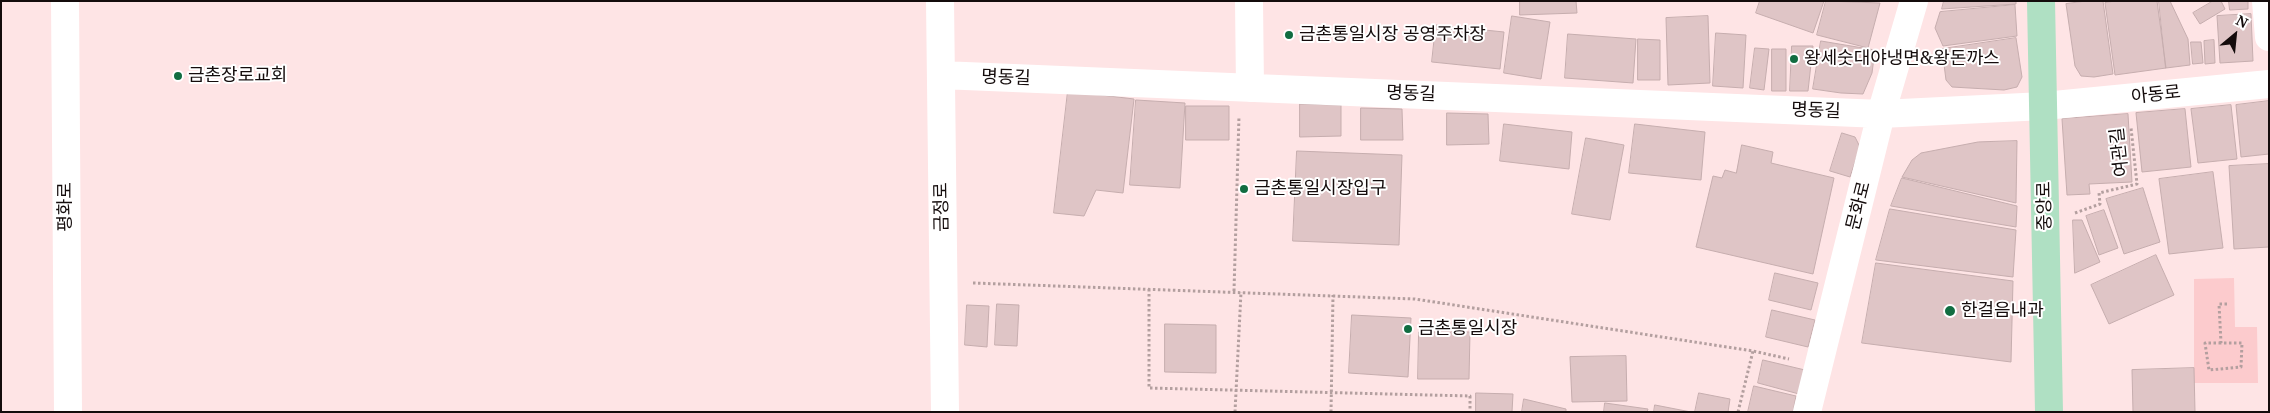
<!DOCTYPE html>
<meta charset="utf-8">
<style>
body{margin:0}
#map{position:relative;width:2270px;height:413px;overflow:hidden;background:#fee4e5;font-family:"Noto Serif",serif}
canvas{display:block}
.frame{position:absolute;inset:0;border:2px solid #140c0c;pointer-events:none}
.north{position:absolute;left:2210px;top:10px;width:50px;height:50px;-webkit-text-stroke:4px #fff;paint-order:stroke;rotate:28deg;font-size:14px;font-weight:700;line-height:20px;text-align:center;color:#140c0c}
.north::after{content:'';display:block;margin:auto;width:18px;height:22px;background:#140c0c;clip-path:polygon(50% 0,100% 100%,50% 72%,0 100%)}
</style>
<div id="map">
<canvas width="2270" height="413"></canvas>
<div class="frame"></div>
<div class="north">N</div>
</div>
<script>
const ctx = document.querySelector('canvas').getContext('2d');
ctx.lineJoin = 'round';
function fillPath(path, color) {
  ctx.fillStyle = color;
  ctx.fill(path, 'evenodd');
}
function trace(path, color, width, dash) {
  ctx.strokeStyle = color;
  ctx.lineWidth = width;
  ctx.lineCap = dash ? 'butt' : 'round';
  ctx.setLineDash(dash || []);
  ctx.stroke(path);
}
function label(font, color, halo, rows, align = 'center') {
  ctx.font = font + ' "Noto Serif","Noto Sans KR",serif';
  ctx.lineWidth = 4;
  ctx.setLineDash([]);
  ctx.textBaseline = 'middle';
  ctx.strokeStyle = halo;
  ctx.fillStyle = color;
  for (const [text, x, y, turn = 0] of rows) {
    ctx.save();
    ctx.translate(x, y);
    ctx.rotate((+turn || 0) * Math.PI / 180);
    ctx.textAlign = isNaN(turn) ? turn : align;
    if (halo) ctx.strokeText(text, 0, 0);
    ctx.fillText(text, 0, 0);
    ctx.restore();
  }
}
fillPath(new Path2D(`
 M2234,278L2235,327H2257L2258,383H2194V279Z`), '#fccbcd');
const building = new Path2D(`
 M1520,1H1576L1577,13L1520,15Z
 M1760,1H1824L1813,33L1756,13Z
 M1826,1L1880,3L1868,48L1817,35Z
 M1944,1H2016V4L1942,9Z
 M2086,1H2103L2113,74L2094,77L2081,76L2075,66L2066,4Z
 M2115,1H2157L2166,68L2115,75L2105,3Z
 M2159,1H2170L2188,39L2190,65L2166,68Z
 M2213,1H2221L2225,9L2200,24L2193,13Z
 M2229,1H2248V9L2230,10Z
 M2015,5L2017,36L1943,46L1935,28L1940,12Z
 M2251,14L2253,61L2220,63L2217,16Z
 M1512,16L1550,22L1541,79L1504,73Z
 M1708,16L1710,83L1668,85L1666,18Z
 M1436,25L1504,32L1500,69L1432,62Z
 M1716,33L1746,35L1743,88L1713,86Z
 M1568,34L1636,39L1633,83L1565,78Z
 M2016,38L2022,77L2017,87L2004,90L1952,87L1946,80L1942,49Z
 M1638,39L1660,40V80H1638Z
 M2214,40L2215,63L2205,64L2204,41Z
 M1821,41L1875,50L1872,73L1863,94L1841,93L1813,89Z
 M2191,42H2201L2203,63L2193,64Z
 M1792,46H1813L1808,91H1790Z
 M1755,48L1769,49L1764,90L1750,88Z
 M1772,49H1786V91H1772Z
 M1068,91L1134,99L1123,193L1096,190L1084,216L1054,213Z
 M1136,100L1185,103L1180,188L1130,185Z
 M2269,101V154L2241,157L2236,105Z
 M1300,104L1341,105V136L1300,137Z
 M2231,105L2237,159L2198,163L2191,109Z
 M1186,106H1229V140H1186Z
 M1361,108L1402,109L1403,140H1361Z
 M2185,109L2191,167L2142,172L2136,113Z
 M1447,113L1488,114L1489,144L1447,145Z
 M2128,114L2132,182L2089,184L2090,194L2067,195L2062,119Z
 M1504,124L1572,132L1569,169L1500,161Z
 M1635,124L1705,132L1701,180L1629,173Z
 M1842,133L1855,137L1860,147L1850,177L1830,171Z
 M1586,138L1624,145L1610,220L1572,214Z
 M2017,141L2016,203L1902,177L1912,160L1921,153L1978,142Z
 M1742,145L1773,152L1771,163L1834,178L1813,274L1696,247L1713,176L1722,178L1725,170L1736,173Z
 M1297,151L1402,155L1399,245L1293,241Z
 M2269,164V247L2234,249L2229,166Z
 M2213,172L2223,248L2169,254L2159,179Z
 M1902,178L2017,206L2016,227L1891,206Z
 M2143,188L2160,242L2124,254L2106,199Z
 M1890,209L2016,230L2013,277L1876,260Z
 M2104,210L2118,248L2099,255L2086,216Z
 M2073,220H2082L2100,262L2075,273Z
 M2156,255L2174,295L2109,324L2091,285Z
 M1876,263L2013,281L2011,362L1862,343Z
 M1775,273L1818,283L1811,310L1769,300Z
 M997,304L1019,305L1017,346L995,345Z
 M967,305L989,306L987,347L965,345Z
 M1772,310L1815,320L1808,347L1766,337Z
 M1352,315L1411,318L1408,377L1349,373Z
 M1165,324L1216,325V373L1165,372Z
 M1419,332H1470L1469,379H1418Z
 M1626,356L1627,401L1572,402L1570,357Z
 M1763,360L1805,370L1799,394L1758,383Z
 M2194,368L2195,412H2133L2132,370Z
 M1754,386L1796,396L1793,412H1748Z
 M1476,393L1513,394L1512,412H1476Z
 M1699,393L1730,399L1728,412H1695Z
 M1524,399L1566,409V412H1522Z
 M1605,403L1648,409L1647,412H1604Z
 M1655,405L1691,412H1654Z`);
fillPath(building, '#dfc5c6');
trace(building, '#c6adae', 1);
trace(new Path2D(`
 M2075,213L2100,204L2099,193L2137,184L2131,128
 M973,283L1415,299L1753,351L1789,359
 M1149,289V388L1470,396V412
 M1234,291L1239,116
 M2221,343H2205L2209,370L2241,367L2242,343H2221L2219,304H2228
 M1235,412L1241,292
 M1331,412L1333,295
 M1738,412L1753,351`), '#b39f9f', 3, [2.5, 2.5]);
trace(new Path2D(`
 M65,1L68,412
 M940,1L945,412
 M1249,1L1250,88
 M2266,1L2269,37
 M941,75L1881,114L2044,106L2269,84
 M1807,412L1881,114L1914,1`), '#fff', 28);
trace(new Path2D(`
 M2041,1L2049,412`), '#afe0c3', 28);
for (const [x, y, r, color] of [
 [1289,35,5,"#116d41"],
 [1794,59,5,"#116d41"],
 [178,76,5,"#116d41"],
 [1244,189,5,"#116d41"],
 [1950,311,6,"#116d41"],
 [1408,329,5,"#116d41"]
]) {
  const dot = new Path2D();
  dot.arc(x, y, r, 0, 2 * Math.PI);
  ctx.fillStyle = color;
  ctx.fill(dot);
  trace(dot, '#fff', 2);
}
label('18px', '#140c0c', '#fff', [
 ["금촌통일시장 공영주차장",1299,35],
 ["왕세숫대야냉면&왕돈까스",1804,59],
 ["금촌장로교회",188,76],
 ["금촌통일시장입구",1254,189],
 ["한걸음내과",1961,311],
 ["금촌통일시장",1418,329]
], 'left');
label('18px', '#140c0c', '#fff', [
 ["명동길",1006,78,2],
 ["명동길",1411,94,2],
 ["아동로",2156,95,-6],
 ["명동길",1816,111,2],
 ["여관길",2120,152,-96],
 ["문화로",1859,206,-76],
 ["중앙로",2045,206,-91],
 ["평화로",66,207,-90],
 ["금정로",942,207,-91]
]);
</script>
